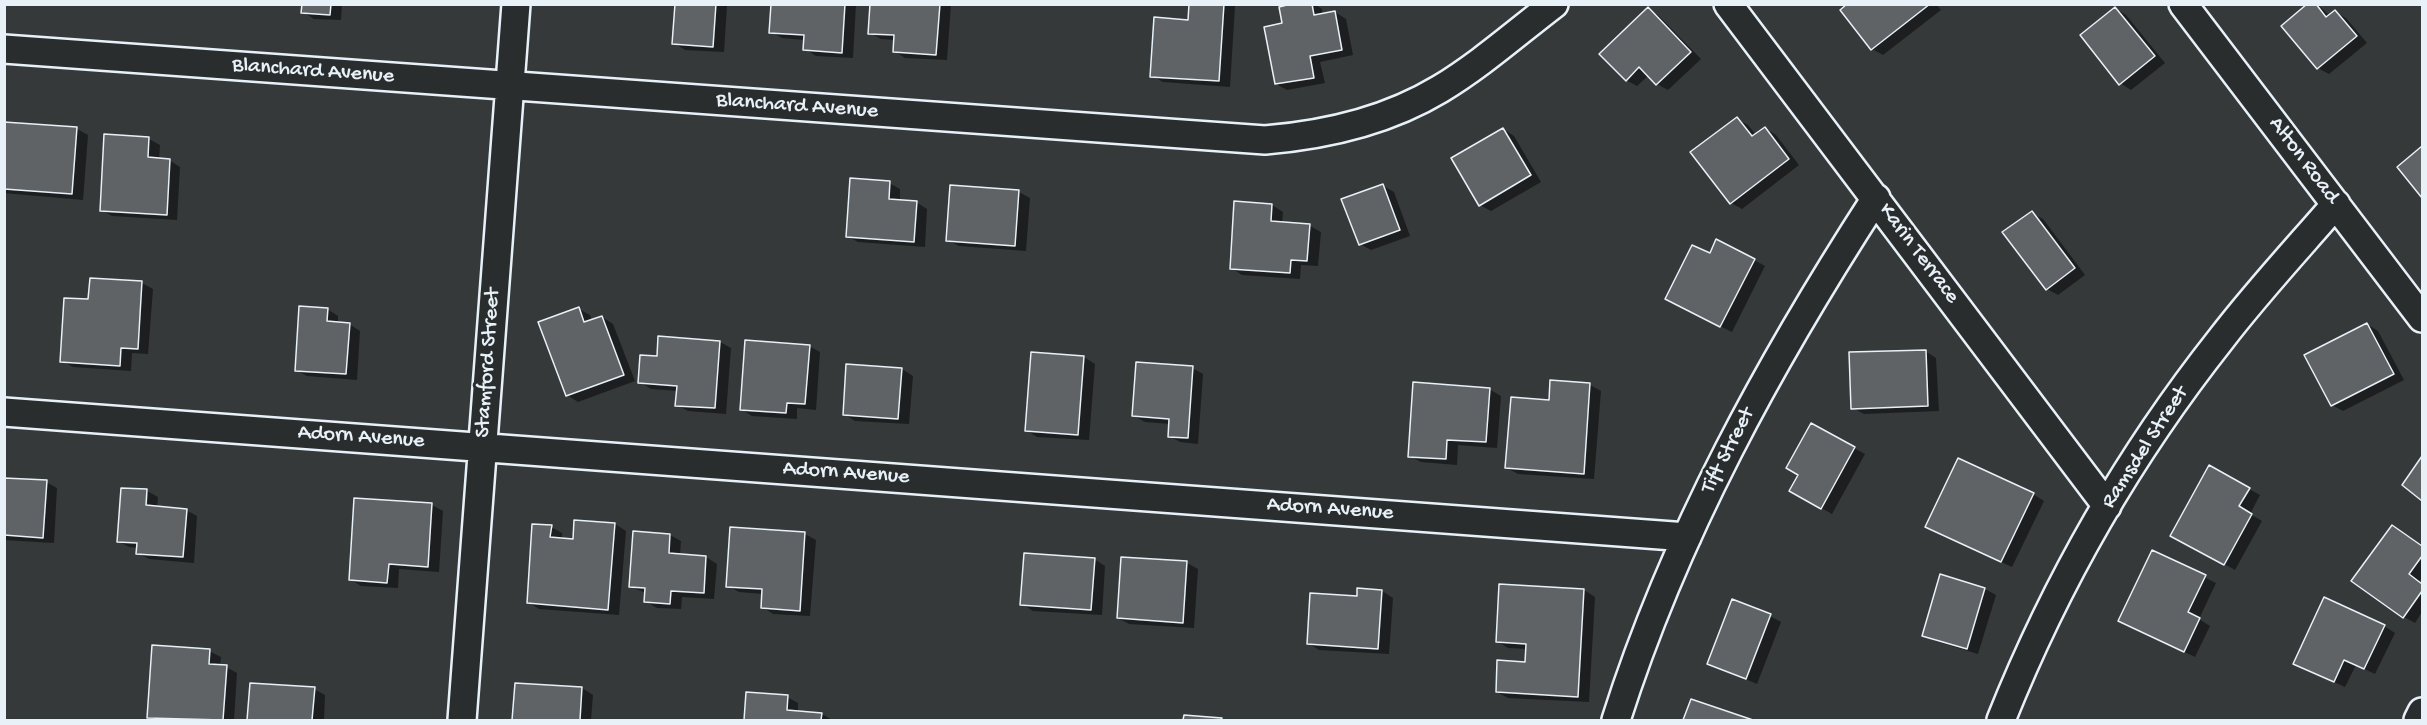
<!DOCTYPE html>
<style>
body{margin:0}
#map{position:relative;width:2427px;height:725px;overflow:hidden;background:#35393a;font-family:"Gochi Hand",sans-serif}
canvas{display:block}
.frame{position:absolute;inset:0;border:6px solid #e8f1f8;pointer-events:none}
</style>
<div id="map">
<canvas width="2427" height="725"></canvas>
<div class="frame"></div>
</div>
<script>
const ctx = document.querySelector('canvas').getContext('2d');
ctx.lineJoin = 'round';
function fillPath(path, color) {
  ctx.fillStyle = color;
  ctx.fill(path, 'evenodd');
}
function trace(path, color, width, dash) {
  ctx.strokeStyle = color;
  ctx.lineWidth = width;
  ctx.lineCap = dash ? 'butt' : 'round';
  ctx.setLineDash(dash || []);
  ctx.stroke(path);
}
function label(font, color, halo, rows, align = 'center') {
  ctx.font = font + ' "Gochi Hand",sans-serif';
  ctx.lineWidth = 6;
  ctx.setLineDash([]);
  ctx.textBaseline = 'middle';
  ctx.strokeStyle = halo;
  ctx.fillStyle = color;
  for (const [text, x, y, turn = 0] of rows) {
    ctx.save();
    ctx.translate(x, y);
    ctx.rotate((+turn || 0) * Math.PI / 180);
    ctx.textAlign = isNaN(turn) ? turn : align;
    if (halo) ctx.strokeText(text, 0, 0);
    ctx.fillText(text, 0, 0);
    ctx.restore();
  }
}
fillPath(new Path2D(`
 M303,4H342L341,20L314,19L303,12Z
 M677,4L727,6L724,52L685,50L674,43Z
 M773,4H856L853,58L816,56L805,49V40L782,38L771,32Z
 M872,4H951L947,60L905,58L894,51L895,40L881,39L870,33Z
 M1191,4L1235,6L1230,87L1163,82L1152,76L1190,21Z
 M1299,4H1314L1322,9L1323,15L1335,12L1346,19L1353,55L1320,62L1325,83L1287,90L1276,84Z
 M1849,4H1936L1941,10L1883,55L1872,49Z
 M2309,4H2317L2330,16L2335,12L2346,18L2367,43L2329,74L2318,68Z
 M2115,8L2126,15L2165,63L2131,90L2120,83Z
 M1648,9L1659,16L1701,59L1668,90L1657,84L1649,75L1637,86L1626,80Z
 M1737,119L1748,125L1756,135L1765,128L1776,135L1799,165L1742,209L1731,203Z
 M4,124L77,129L88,135L83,200L4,193Z
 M1503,129L1514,136L1541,182L1491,211L1480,205Z
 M149,139L160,145L159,160H169L180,167L177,220L112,216L101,210Z
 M2422,148V195L2399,167Z
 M889,183L900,189V201L916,202L927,209L925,247L858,242L847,236Z
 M1383,186L1394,192L1410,236L1371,250L1360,244Z
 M1019,192L1030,198L1026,251L959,246L947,240Z
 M1236,203L1272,205L1283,212L1282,224L1310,226L1321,232L1318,266L1301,265L1300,279L1242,275L1231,268Z
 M2032,213L2043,219L2085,275L2058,295L2047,289Z
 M1754,260L1765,266L1732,332L1677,305Z
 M91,279L142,283L153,289L148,354L132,353L131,371L73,367L62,361L90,301Z
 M327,309L338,316V324H349L360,331L357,380L307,376L296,370Z
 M579,309L590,315L592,321L602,317L613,324L635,381L578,402L567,395Z
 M2367,324L2378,331L2404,380L2343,411L2332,405Z
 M720,342L731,348L726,414L688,411L677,405L678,391L651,389L640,382L658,358Z
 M809,346L820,352L816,410L797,408V419L752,416L741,409Z
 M1925,351L1936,358L1939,411L1864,414L1853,408Z
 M1084,357L1095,364L1089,440L1037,437L1026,430Z
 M1192,368L1203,374L1198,444L1180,442L1169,436L1170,424L1145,422L1134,416Z
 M902,369L913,376L909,424L855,421L844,414Z
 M1590,385L1601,391L1594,479L1518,474L1507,468Z
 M1489,389L1501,396L1497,448L1458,445L1457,465L1421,462L1410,456Z
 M1811,425L1865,454L1832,514L1791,491L1800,475Z
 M2422,459V499L2404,485Z
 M2209,467L2260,495L2250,514L2262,521L2235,570L2172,535Z
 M4,479L46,482L57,488L54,543L4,540Z
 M147,491L158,497L157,508L186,510L197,516L194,563L149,559L137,553L138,548L129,547L118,541ZM145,494H148L147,513H144Z
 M2033,494L2044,501L2012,567L1938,533Z
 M356,499L432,505L443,511L439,572L399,569L398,588L361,586L350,579Z
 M615,524L626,531L619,615L539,609L528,602L551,527L562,533V539L574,540Z
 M2403,533L2422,547V577L2419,582L2422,584V612L2415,623L2404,617Z
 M805,534L816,540L810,616L773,614L762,607L763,594L739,592L728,586Z
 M670,535L681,541L680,555L706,557L717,564L714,599L682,597L681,609L657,608L645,601L646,593L631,587Z
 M2152,552L2216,583L2199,619L2210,626L2195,657L2131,626Z
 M1094,559L1105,566L1102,615L1033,611L1022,604Z
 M1187,563L1198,569L1194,628L1129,624L1118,618Z
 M1941,576L1985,589L1996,595L1978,654L1935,641L1924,635Z
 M1584,590L1595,597L1589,702L1508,698L1497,692L1527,663L1528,649L1508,648L1497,641Z
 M1382,591L1393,598L1389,654L1319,650L1308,643L1358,597Z
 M1770,616L1781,622L1757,684L1709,663Z
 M2384,626L2395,633L2375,674L2356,665L2345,687L2306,669Z
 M209,651L221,657L220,666L226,667L237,673L234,720H155L148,717Z
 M251,684L314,689L325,695L324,720H249Z
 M516,684L582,688L593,695L591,720H514Z
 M748,694L787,697L798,703V713L822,714L832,720H746Z
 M1692,700L1748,720H1685Z
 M1185,717L1221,719L1223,720H1185Z`), '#0007');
const building = new Path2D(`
 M302,4H331L330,15L301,13Z
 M675,4H716L713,47L672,44Z
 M771,4H845L842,53L803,50L804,35L769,33Z
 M870,4H940L936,55L893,52L894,35L868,34Z
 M1189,4H1224L1219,81L1150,77L1154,17L1188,20Z
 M1291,4H1312L1314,15L1335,11L1342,50L1310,56L1314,78L1275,84L1264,27L1282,23L1279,7Z
 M1847,4H1930L1871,50L1840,10Z
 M2307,4H2316L2326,17L2335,10L2357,36L2317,69L2281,26Z
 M1648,7L1691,52L1656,85L1639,67L1626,81L1599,54Z
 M2115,7L2155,56L2119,85L2080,35Z
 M1737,117L1752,136L1765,127L1789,159L1730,204L1690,152Z
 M4,122L77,127L72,194L4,189Z
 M1503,128L1531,175L1479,206L1451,158Z
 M104,134L149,137L148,157L170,159L167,215L100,211Z
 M2422,146V198L2397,167Z
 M850,178L890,181L889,199L917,201L914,242L846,237Z
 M1383,184L1400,230L1359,245L1341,199Z
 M950,185L1019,190L1015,246L946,241Z
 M1234,201L1272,204L1271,221L1310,224L1307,261L1291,260L1290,273L1230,269Z
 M2032,211L2075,268L2046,290L2002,232Z
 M1716,239L1755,259L1720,327L1665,299L1692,245L1710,253Z
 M90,278L142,281L138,349L121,348L120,366L60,362L64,298L88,299Z
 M299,306L328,308L327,321L350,323L346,374L295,371Z
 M579,307L584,322L602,316L624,375L566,396L538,322Z
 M2367,323L2394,374L2331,406L2304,355Z
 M658,336L720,341L715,408L675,406L677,386L638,383L640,355L657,356Z
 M745,340L810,345L805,404L787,403L786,413L740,410Z
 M1926,350L1928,406L1851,409L1849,352Z
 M1031,352L1084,356L1078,435L1025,431Z
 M1136,362L1193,366L1188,438L1168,437L1169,419L1132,416Z
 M846,364L902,368L898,419L843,415Z
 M1550,380L1590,383L1584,474L1505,468L1511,397L1549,400Z
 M1413,382L1490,388L1486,442L1447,440L1446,459L1408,457Z
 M1811,423L1855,447L1821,509L1789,491L1798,475L1786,468Z
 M2422,456V501L2402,485Z
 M1958,458L2034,493L2001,562L1925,527Z
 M2209,465L2250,488L2239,506L2252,514L2224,565L2170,536Z
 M4,478L47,480L43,538L4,535Z
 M121,488L147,489L146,505L187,509L183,557L136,554L137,543L117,542Z
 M354,498L432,503L428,567L389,564L387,583L349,580Z
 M574,520L615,523L608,610L527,603L532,524L552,525L550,537L573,539Z
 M2392,525L2422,546V556L2409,574L2422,584V591L2403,618L2351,581Z
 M730,527L805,532L800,611L761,608L762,589L726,587Z
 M633,531L670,534L669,553L706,556L704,593L671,591L670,604L644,602L645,588L629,587Z
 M2152,550L2206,575L2188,612L2200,618L2184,652L2118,621Z
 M1024,553L1095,558L1091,610L1020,605Z
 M1121,557L1187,561L1183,623L1117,618Z
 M1940,574L1985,588L1967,649L1922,636Z
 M1499,584L1584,589L1578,697L1496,692L1497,660L1525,662L1526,644L1496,642Z
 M1357,588L1382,590L1378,649L1307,644L1310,593L1357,596Z
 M2324,597L2385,625L2364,669L2344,660L2334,682L2293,664Z
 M1732,599L1771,614L1746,679L1707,664Z
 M152,645L210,649L209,664L227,665L223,720L147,718Z
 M250,683L315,687L312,720H247Z
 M515,683L582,687L580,720H512Z
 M746,692L788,695L787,710L822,713L821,720H744Z
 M1691,699L1753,720H1683Z
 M1184,715L1222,718L1221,720H1183Z`);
fillPath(building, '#5f6365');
trace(building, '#e8f1f8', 1.5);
const minor = new Path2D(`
 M1728,4L2107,506
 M2183,4L2422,318
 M4,49L1265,140C1326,135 1387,121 1440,89C1480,65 1516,33 1554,4
 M4,412L1687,537
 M462,720L516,4
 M1616,720C1675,534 1770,362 1876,198
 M2001,720C2055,585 2130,454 2221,339C2257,292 2297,249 2336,204
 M2418,720L2422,712`);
trace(minor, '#e8f1f8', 32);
trace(minor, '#2a2d2e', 27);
label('22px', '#e8f1f8', '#2a2d2e', [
 ["Blanchard Avenue",313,72,4],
 ["Blanchard Avenue",797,107,4],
 ["Alton Road",2303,161,53],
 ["Karin Terrace",1918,254,53],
 ["Stamford Street",489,363,-86],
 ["Adorn Avenue",361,438,4],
 ["Ramsdel Street",2146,448,-57],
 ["Tift Street",1729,451,-63],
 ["Adorn Avenue",846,474,4],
 ["Adorn Avenue",1330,510,4]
]);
</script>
